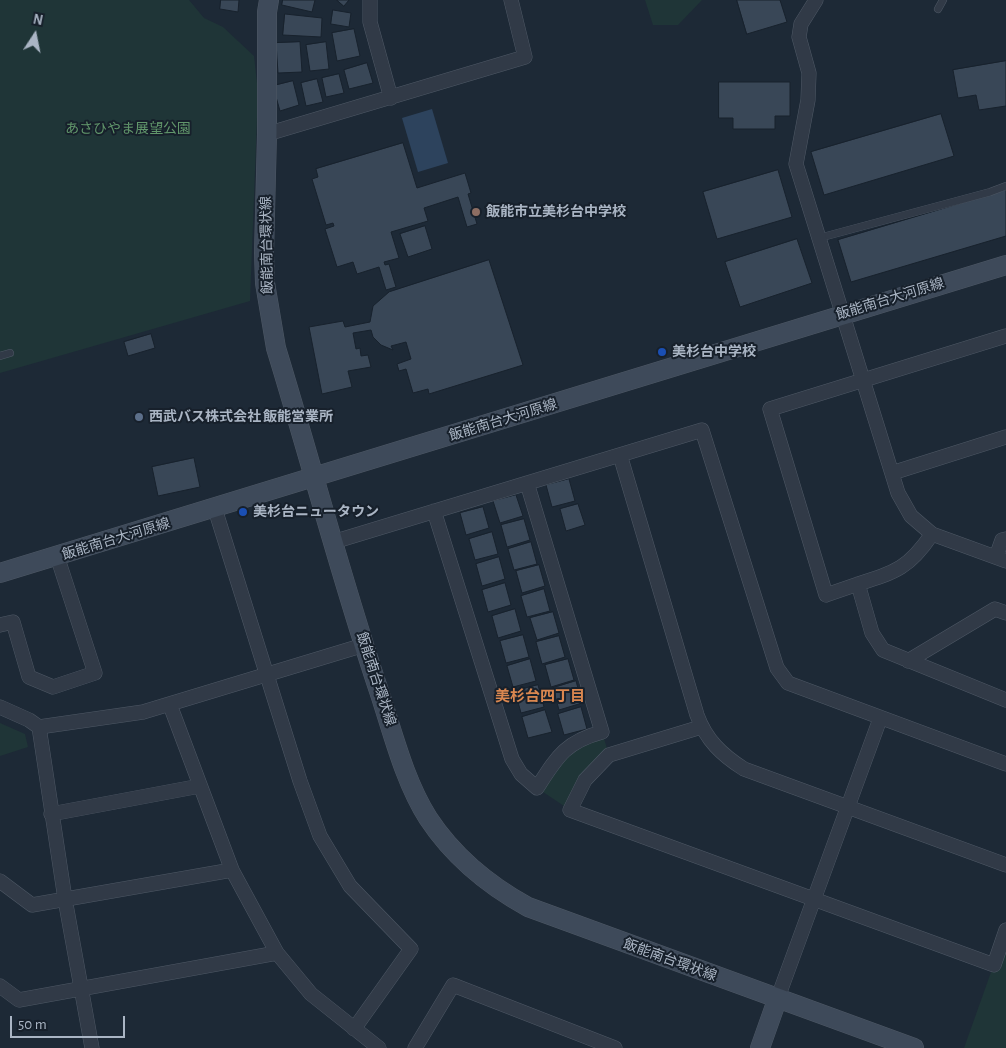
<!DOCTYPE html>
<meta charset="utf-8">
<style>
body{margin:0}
#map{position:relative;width:1006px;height:1048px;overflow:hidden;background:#1d2936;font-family:"Alegreya Sans",sans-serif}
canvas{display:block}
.north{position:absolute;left:10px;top:10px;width:50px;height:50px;-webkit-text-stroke:4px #17202b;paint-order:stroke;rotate:11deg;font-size:14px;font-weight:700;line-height:20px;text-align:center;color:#aab5c4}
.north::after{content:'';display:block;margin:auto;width:18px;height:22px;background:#aab5c4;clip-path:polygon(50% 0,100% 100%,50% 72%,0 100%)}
.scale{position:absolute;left:10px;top:1016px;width:115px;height:22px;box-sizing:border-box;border:2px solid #aab5c4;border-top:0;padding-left:6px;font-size:15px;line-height:18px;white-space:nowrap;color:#aab5c4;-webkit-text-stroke:4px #17202b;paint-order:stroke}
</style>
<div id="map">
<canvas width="1006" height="1048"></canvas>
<div class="north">N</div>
<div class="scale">50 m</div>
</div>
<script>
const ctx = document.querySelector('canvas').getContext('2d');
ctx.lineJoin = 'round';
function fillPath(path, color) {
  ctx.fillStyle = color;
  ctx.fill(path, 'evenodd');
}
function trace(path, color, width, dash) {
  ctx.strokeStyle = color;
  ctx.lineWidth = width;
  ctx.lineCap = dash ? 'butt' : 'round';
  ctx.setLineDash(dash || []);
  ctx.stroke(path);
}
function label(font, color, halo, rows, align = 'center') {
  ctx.font = font + ' "Alegreya Sans","Noto Sans JP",sans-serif';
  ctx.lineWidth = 4;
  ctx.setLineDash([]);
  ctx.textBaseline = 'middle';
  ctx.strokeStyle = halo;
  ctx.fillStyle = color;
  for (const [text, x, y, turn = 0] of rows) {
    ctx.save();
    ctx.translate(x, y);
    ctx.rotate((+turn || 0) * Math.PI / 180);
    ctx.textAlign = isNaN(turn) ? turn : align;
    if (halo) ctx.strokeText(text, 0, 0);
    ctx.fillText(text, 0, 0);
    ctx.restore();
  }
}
fillPath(new Path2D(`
 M0,0H189L204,18L223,27L254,56L258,92L250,301L0,373Z
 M645,0H702L678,25H653Z
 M0,723L25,734L28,747L0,756Z
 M602,732L609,755L570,810L537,788L552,765Z
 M1006,930V1048H964Z`), '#1f3537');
fillPath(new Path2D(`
 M432,109L448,163L418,172L402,118Z`), '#2d435d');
const building = new Path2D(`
 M221,0H239L238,12L220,9Z
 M283,0H315L312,12L282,5Z
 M337,0H349L344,6Z
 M737,0H780L787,22L747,34Z
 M333,10L351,13L349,27L331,24Z
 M285,14L322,18L321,37L283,35Z
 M354,29L360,56L337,61L332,33Z
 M300,42L302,72L278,73L276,43Z
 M326,42L329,69L310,71L306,45Z
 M1006,61V106L979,110L976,95L958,98L953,70Z
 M367,63L373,83L349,89L344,70Z
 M339,74L344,93L326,97L322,78Z
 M317,79L323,102L306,106L301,83Z
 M293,81L299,105L280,111L273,86Z
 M719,82H790V116H775V129H733V118H719Z
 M941,114L954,156L824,195L811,152Z
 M403,143L417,188L465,173L471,193L468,194L477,224L467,227L458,197L424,208L428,221L391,232L399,258L384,262L385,265L389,264L396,287L386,290L379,267L357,274L353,262L337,267L325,229L334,226L333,223L326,225L312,179L318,177L316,169Z
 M778,170L792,217L717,239L703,192Z
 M1006,190V236L851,282L838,240Z
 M425,226L432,249L408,257L400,234Z
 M797,239L812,283L740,307L725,262Z
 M489,260L523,365L429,394L428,389L413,393L406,369L399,371L397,364L411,359L406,342L391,346L393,350L381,345L373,337L371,330L353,333L356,349L360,348L361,356L368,355L371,367L348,371L352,387L322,394L309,327L343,321L345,327L370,322L373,306L389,292Z
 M151,334L155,348L128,356L124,342Z
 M194,458L200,487L158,496L152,467Z
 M569,479L575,501L552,507L546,485Z
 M516,495L523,516L500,523L493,501Z
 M578,504L585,525L566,531L560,509Z
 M483,507L489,528L466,535L460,513Z
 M524,519L530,540L507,547L501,525Z
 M492,532L498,554L475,560L469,539Z
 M531,542L537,564L514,570L508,549Z
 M499,557L505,579L482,586L476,564Z
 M539,565L545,586L522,593L516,571Z
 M505,583L511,605L488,612L482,590Z
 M544,589L550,611L527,617L521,596Z
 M515,609L521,631L498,638L492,616Z
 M553,612L559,633L537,640L530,618Z
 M523,635L529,657L506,663L500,641Z
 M559,636L565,657L542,664L536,642Z
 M530,659L536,681L513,687L507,666Z
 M568,659L574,680L551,687L545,665Z
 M576,681L582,703L559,710L553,688Z
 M538,685L544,707L521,713L515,691Z
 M581,707L587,729L564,735L558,714Z
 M545,710L552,732L528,738L522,717Z`);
fillPath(building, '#394757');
trace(building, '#18222d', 1);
const lane = new Path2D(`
 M938,9L943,0
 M819,238L990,192L1006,186
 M0,356L10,353`);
const street = new Path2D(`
 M370,0V22L391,98
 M816,0L801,24L799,37L809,73L808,100L796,164L898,493L911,516L932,534L1006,561
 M267,134L525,57L511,0
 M1006,336L770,409L826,595L858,584L872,633L883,650L1006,700
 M620,455L697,715C706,740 722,755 744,769L1006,865
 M892,473L1006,437
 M215,509L300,781L320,836L350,886L411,949L354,1029
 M434,511L512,759L521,774L537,788C557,757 565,742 602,732L527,483
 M333,542L702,430L777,668L788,683L1006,764
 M996,557L1002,540L1006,539
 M858,584C896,572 909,568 932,534
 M0,625L13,622L29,677L53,687L95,673L57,556
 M908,661L995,609L1006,613
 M170,705L232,870L277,953L311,994L379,1048
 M0,707L29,720L39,727L143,712L364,645
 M39,727L65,899L92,1048
 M701,727L609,755L585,780L570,810L994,965L1006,930
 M51,814L200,786
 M0,881L32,905L232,870
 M0,986L19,1000L277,953
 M777,1000L880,719
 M415,1048L453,985L615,1048`);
const secondary = new Path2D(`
 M269,0L267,12V134L264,253L265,283L276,348C311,462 341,578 379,691C393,733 404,780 428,818C453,856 488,885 528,907L914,1048
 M0,573L1006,265
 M760,1048L777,1000`);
trace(lane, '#4e5865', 8);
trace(street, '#4e5865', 15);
trace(secondary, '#4e5865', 20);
trace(lane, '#313a47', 7);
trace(street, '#313a47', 14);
trace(secondary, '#3e4a5a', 19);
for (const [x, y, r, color] of [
 [476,212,5,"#8d6e63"],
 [662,352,5,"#1a4fb4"],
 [139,417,5,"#5c6f8a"],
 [243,512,5,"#1a4fb4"]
]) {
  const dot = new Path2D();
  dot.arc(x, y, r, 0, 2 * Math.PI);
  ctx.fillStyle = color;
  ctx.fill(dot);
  trace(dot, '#17202b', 2);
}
label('14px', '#61966b', '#17202b', [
 ["あさひやま展望公園",128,129]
]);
label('bold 14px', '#aab5c4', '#17202b', [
 ["飯能市立美杉台中学校",486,212],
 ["美杉台中学校",672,352],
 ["西武バス株式会社 飯能営業所",149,417],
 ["美杉台ニュータウン",253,512]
], 'left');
label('14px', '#aab5c4', '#17202b', [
 ["飯能南台環状線",267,245,-91],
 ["飯能南台大河原線",890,299,-17],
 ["飯能南台大河原線",503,420,-17],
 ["飯能南台大河原線",116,539,-17],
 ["飯能南台環状線",376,679,72],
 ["飯能南台環状線",670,960,20]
]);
label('bold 15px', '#da8750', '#17202b', [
 ["美杉台四丁目",540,696]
]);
</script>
